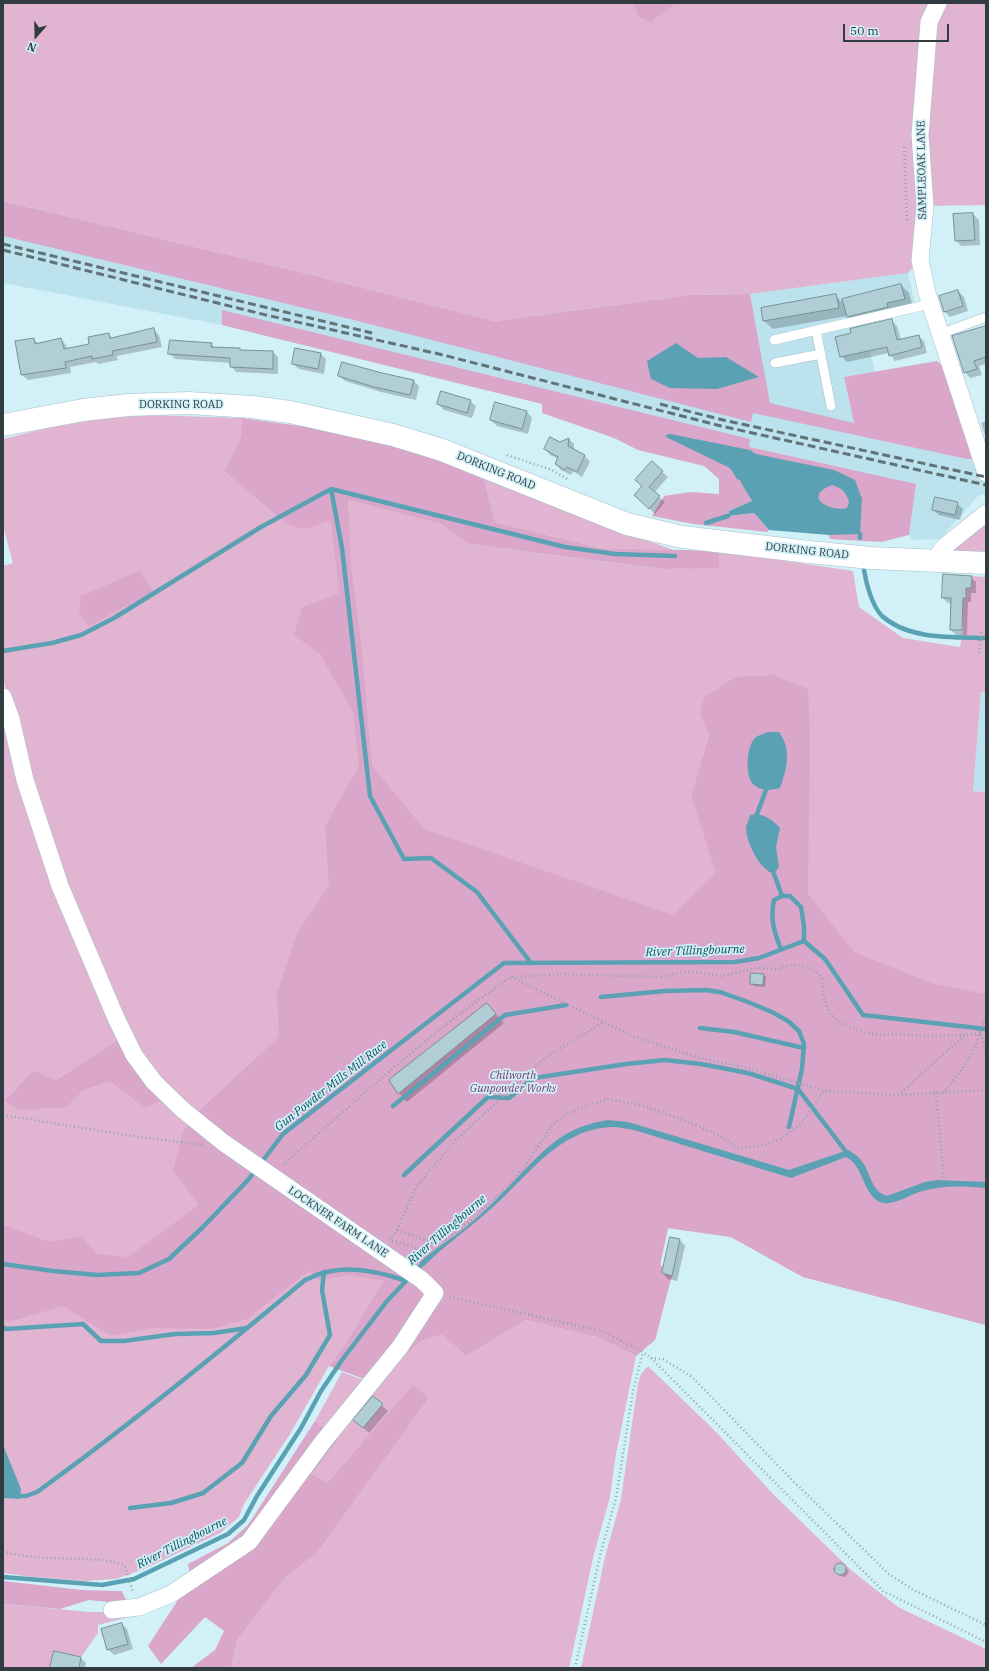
<!DOCTYPE html>
<style>
body{margin:0}
#map{position:relative;width:989px;height:1671px;overflow:hidden;background:#d2f0f8;font-family:"IBM Plex Serif",serif}
canvas{display:block}
.frame{position:absolute;inset:0;border:4px solid #303c3f;pointer-events:none}
.north{position:absolute;left:16px;top:16px;width:40px;height:40px;-webkit-text-stroke:3px #d2f0f8;paint-order:stroke;rotate:200deg;font-size:11px;font-weight:700;line-height:16px;text-align:center;color:#303c3f}
.north::after{content:'';display:block;margin:auto;width:14px;height:18px;background:#303c3f;clip-path:polygon(50% 0,100% 100%,50% 72%,0 100%)}
.scale{position:absolute;left:843px;top:24px;width:106px;height:18px;box-sizing:border-box;border:2px solid #303c3f;border-top:0;padding-left:5px;font-size:12px;line-height:14px;white-space:nowrap;color:#303c3f;-webkit-text-stroke:3px #d2f0f8;paint-order:stroke}
</style>
<div id="map">
<canvas width="989" height="1671"></canvas>
<div class="frame"></div>
<div class="north">N</div>
<div class="scale">50 m</div>
</div>
<script>
const ctx = document.querySelector('canvas').getContext('2d');
ctx.lineJoin = 'round';
function fillPath(path, color) {
  ctx.fillStyle = color;
  ctx.fill(path, 'evenodd');
}
function trace(path, color, width, dash) {
  ctx.strokeStyle = color;
  ctx.lineWidth = width;
  ctx.lineCap = dash ? 'butt' : 'round';
  ctx.setLineDash(dash || []);
  ctx.stroke(path);
}
function label(font, color, halo, rows, align = 'center') {
  ctx.font = font + ' "IBM Plex Serif",serif';
  ctx.lineWidth = 3.5;
  ctx.setLineDash([]);
  ctx.textBaseline = 'middle';
  ctx.strokeStyle = halo;
  ctx.fillStyle = color;
  for (const [text, x, y, turn = 0] of rows) {
    ctx.save();
    ctx.translate(x, y);
    ctx.rotate((+turn || 0) * Math.PI / 180);
    ctx.textAlign = isNaN(turn) ? turn : align;
    if (halo) ctx.strokeText(text, 0, 0);
    ctx.fillText(text, 0, 0);
    ctx.restore();
  }
}
fillPath(new Path2D(`
 M3,201L769,403L750,294L908,273L915,304L862,317L875,372L844,377L854,423L986,461V495L980,494L940,539L913,540L909,535L916,484L679,434L222,325L3,283Z
 M981,692H986V792L973,791Z`), '#bce3ed');
fillPath(new Path2D(`
 M3,3H986V205L925,206L920,260L908,273L750,294L690,295L495,321L292,270L3,201Z
 M148,415L242,418L240,439L224,471L286,524L348,500L441,524L469,544L663,569L719,567V551L853,571L859,607L903,638L960,647L963,630V598H966V588H971L972,576L986,577V692H981L973,791L986,792V1325L803,1277L731,1237L668,1228L660,1265L673,1271L655,1340L628,1327L520,1306L346,1343L329,1366L290,1434L244,1504L239,1517L220,1533L144,1569L116,1579L85,1581L32,1577L3,1573V716L120,1038L56,1080L67,1107L84,1090L110,1082L145,1108L158,1077L128,1033L65,884L3,680V566L13,563L3,526V439L52,427L100,419ZM735,677L691,795L709,735L704,697Z
 M484,479L673,550L601,548L495,522Z
 M986,513V563L940,561Z
 M526,1320L600,1338L636,1356L616,1454L610,1497L594,1554L569,1668H231L238,1639L285,1578L317,1553L429,1398L413,1386L327,1483L312,1474L339,1439L333,1434L375,1383L421,1341L442,1335L466,1356Z
 M648,1366L716,1432L773,1494L851,1570L898,1607L986,1649V1668H581L605,1557L621,1499L638,1383L641,1374Z
 M342,1372L366,1381L327,1430L315,1421Z
 M3,1604L90,1612H131L133,1616L98,1625V1633L81,1657L54,1651L50,1668H3Z`), '#e1b5d2');
fillPath(new Path2D(`
 M634,3H673V5L651,22L639,17Z
 M3,201L292,270L495,321L690,295L750,294L770,403L854,423L844,377L937,361L954,376L982,459H967L753,413L751,422L350,319L3,236Z
 M222,310L750,439L749,447L916,484L909,535L881,542L830,539L829,535L744,473L741,483L752,501L729,511L728,516L754,513L769,530L767,532L693,524L652,516L664,496L690,492L719,494V479L704,466L638,450L614,438L542,413V404L222,325Z
 M242,418L329,430L399,445L484,479L495,522L601,548L719,551V568L663,569L469,544L441,524L348,500L351,565L361,641L372,766L424,829L673,915L716,873L691,795L709,735L700,713L704,697L735,677L774,675L808,689L810,739L808,894L854,952L934,984L986,994V1325L803,1277L731,1237L668,1228L660,1265L673,1271L655,1340L636,1356L600,1338L526,1320L466,1356L442,1335L421,1341L375,1383L329,1366L346,1343L384,1281L349,1275L317,1280L309,1271L247,1319L212,1329L152,1328L111,1336L63,1306L9,1322L3,1318V1225L50,1242L81,1236L97,1254L128,1257L199,1205L173,1171L182,1135L189,1120L279,1037L277,994L297,933L329,886L325,826L359,766L353,712L320,654L294,635L302,607L339,594L331,520L305,529L286,524L224,471L240,439Z
 M139,571L154,591L89,626L79,612L81,596Z
 M120,1038L165,1099L145,1108L110,1082L84,1090L67,1107L19,1110L5,1101L33,1071L56,1080Z
 M413,1385L429,1398L317,1553L285,1578L238,1639L231,1668H191L215,1650L224,1631L205,1617L161,1664L148,1646L178,1600L192,1585L188,1564L228,1543L248,1525L315,1421L339,1439L312,1474L327,1483Z
 M3,1581L82,1590L122,1591L126,1600L117,1603L89,1600L60,1609L3,1604Z`), '#daa6c9');
fillPath(new Path2D(`
 M676,343L698,358L726,357L759,377L717,389L670,388L651,379L647,361Z
 M670,434L750,450L756,454L834,470L855,480L862,499L860,534L829,535L769,530L754,513L728,516L729,511L752,501L741,483V481L737,479L730,468L666,437V435ZM832,485C842,488 846,492 849,502L847,508C827,512 803,496 832,485Z
 M768,732H779C792,750 787,769 780,788C771,790 761,792 753,784C745,776 746,745 756,737C759,735 764,734 768,732Z
 M757,814C767,816 774,821 780,828L776,847L779,867L774,874C760,870 746,843 746,827C747,824 749,819 750,815Z
 M608,1120L628,1122L789,1170L848,1150C851,1152 856,1154 858,1157C871,1168 869,1191 887,1196L925,1182L937,1180L986,1182V1188C963,1186 941,1185 919,1192C907,1196 890,1208 878,1201C862,1191 863,1165 846,1157L791,1178L634,1130C627,1129 619,1127 613,1127C560,1128 529,1175 494,1206C471,1227 446,1244 424,1266L420,1263C432,1250 447,1242 461,1231C480,1216 499,1197 516,1179C546,1148 563,1127 608,1120Z
 M3,1445L21,1489L20,1499L3,1498Z`), '#5aa2b3');
fillPath(new Path2D(`
 M973,214L979,220L980,245L961,246L956,240Z
 M901,285L909,293L913,307L856,325L847,316L773,329L764,321L836,296L844,304Z
 M958,291L964,297L968,311L950,317L944,311Z
 M891,320L897,326L901,340L918,336L924,341L927,353L895,361L889,353L847,362L841,356L852,334Z
 M986,327V364L979,366L982,375L970,378L965,372Z
 M154,330L159,335L162,347L117,356L118,360L99,364L96,362L70,367L71,373L28,380L22,375L33,339L39,344L61,339L66,345L68,350L90,345L108,334L113,338Z
 M211,344L215,348L239,349L242,351L273,352L278,357V374L236,372L231,366V363L175,359L169,353Z
 M321,354L326,359L324,374L299,369L293,364Z
 M382,374L413,380L419,386L416,400L381,392L345,381L339,376Z
 M470,401L476,406L472,418L444,410L438,404Z
 M496,404L527,412L532,418L528,434L497,426L491,420Z
 M986,421V438L981,423Z
 M569,439L574,444V450L585,456L590,462L582,477L573,471L571,475L561,470L556,464L559,459L550,455L545,449Z
 M662,472L668,477L654,493L665,502L655,514L641,501L643,486Z
 M957,503L963,509L960,520L939,515L933,510Z
 M971,577L976,582V593H971V602H968L967,635H956L951,630L952,603H948L943,598Z
 M763,975L766,977L765,987L754,986L751,984Z
 M487,1004L504,1023L407,1102L399,1093Z
 M680,1240L685,1246L677,1281L668,1279L663,1273Z
 M373,1398L388,1411L369,1433L355,1420Z
 M838,1564H842L849,1571L848,1574L845,1577L840,1576L835,1570Z
 M122,1624L127,1629L133,1649L114,1655L108,1649Z
 M55,1652L81,1658L86,1663L85,1668H51Z`), '#0003');
trace(new Path2D(`
 M331,489L342,548L370,796L404,859L431,858L477,892L531,963
 M706,523L728,516
 M860,534V538
 M864,570C866,583 872,606 882,616C909,640 952,637 986,638
 M3,651L52,643L81,635L114,618L261,527L331,489L565,547L615,554L675,556
 M757,814L766,790
 M774,874L782,896H790L801,907L804,926V941
 M781,949C774,932 770,919 774,900L782,896
 M601,997L665,991L705,990L720,992L748,1002L772,1012L788,1021L799,1031L804,1044L802,1069L789,1127
 M700,1028L734,1032L804,1048
 M393,1106L505,1015L566,1005
 M404,1175L488,1097L509,1098L534,1078L626,1064L665,1060L701,1064L748,1073L798,1089L847,1153
 M3,1264L53,1271L97,1275L139,1273L169,1259L203,1227L248,1180L283,1134L504,963L735,962L759,958L804,941L825,959L863,1015L986,1029
 M3,1327L6,1329L83,1324L101,1341H124L175,1334L214,1333L247,1328
 M20,1496H26L37,1492C130,1425 218,1353 305,1280C311,1278 317,1274 323,1273C350,1265 381,1272 406,1281
 M130,1508L171,1503L203,1493L242,1463L271,1416L306,1375L330,1335L322,1290L324,1272
 M3,1577L102,1585L134,1579L228,1534L244,1520L257,1496L301,1428L321,1391L342,1360L387,1301L426,1260`), '#5aa2b3', 4.5);
const building = new Path2D(`
 M973,213L975,240L955,241L953,214Z
 M901,284L905,299L887,303L888,307L847,317L842,299Z
 M958,290L963,306L944,312L939,296Z
 M836,294L839,308L763,321L761,308Z
 M892,319L897,340L919,335L922,347L889,356L887,347L840,357L835,337L851,333L850,329Z
 M986,326V357L974,361L977,369L964,373L952,336Z
 M154,328L157,342L112,351L113,355L92,359V356L65,362L66,368L21,375L15,341L34,338L35,344L61,338L64,349L89,344L88,337L109,333L110,338Z
 M170,340L212,343L211,347L240,348V350L273,351V369L230,367V358L168,354Z
 M295,348L321,353L318,369L292,364Z
 M342,362L382,373L414,380L410,395L374,387L338,376Z
 M441,391L471,400L467,413L437,404Z
 M495,402L527,411L522,429L490,420Z
 M550,437L560,442L569,438L568,446L585,455L577,472L567,467L565,470L555,464L558,457L544,449Z
 M652,461L663,471L649,487L660,496L649,509L634,495L642,486L635,480Z
 M935,497L958,502L955,515L932,510Z
 M943,574L972,576L971,588H966V598H963L962,630H950L951,598H942Z
 M751,973L764,974L763,985L750,984Z
 M487,1003L496,1014L398,1094L389,1080Z
 M670,1237L680,1239L672,1276L662,1273Z
 M373,1396L383,1404L363,1428L353,1420Z
 M834 1569a6 6 0 1 1 12 0a6 6 0 1 1-12 0Z
 M122,1623L128,1644L107,1650L101,1629Z
 M54,1651L81,1657L79,1668H50Z`);
fillPath(building, '#b1ced6');
trace(building, '#759198', 1);
const lane = new Path2D(`
 M816,330L831,406
 M940,334L986,317
 M774,340L930,304
 M775,363L821,354`);
const street = new Path2D(`
 M938,3L929,22L920,135L925,206L920,260L927,293L986,473
 M940,561V552L945,546L986,513
 M3,697L11,719L25,780L60,886L116,1018L134,1055L154,1082L183,1110L224,1143L422,1280L435,1293L400,1347L322,1443L249,1542L171,1594L139,1607L112,1610`);
const primary = new Path2D(`
 M3,425L83,410L128,405L158,404L189,403L252,407L290,412L393,435L442,450L627,524L682,537L809,552L871,558L986,563`);
trace(lane, '#a3c0c8', 10);
trace(street, '#a3c0c8', 18);
trace(primary, '#a3c0c8', 23);
trace(new Path2D(`
 M904,147L907,220
 M507,455L552,470L569,480
 M979,653L981,632
 M513,977L560,974L662,977L683,972H695L720,976L757,968L780,969L790,965H800L809,968L819,974L822,979L823,995L829,1012L837,1020L843,1024L866,1033L879,1035L892,1034L931,1036L965,1035
 M981,1034L986,1053
 M936,1093L944,1179
 M943,1093C954,1079 967,1065 974,1049C978,1042 982,1021 986,1017
 M898,1095L965,1035L981,1033
 M3,1115L126,1135L202,1145
 M283,1165C356,1101 431,1031 511,977L632,1036L700,1058L739,1066L827,1091L897,1095L986,1090
 M397,1230L437,1244L448,1239L474,1218L507,1187L525,1166L552,1125L567,1114L588,1105L608,1099L645,1106L696,1125L720,1136L737,1148L760,1146L781,1139L801,1124L825,1090
 M390,1240L397,1230L416,1187L456,1140L546,1057L604,1022
 M392,1241L412,1246L425,1254
 M450,1297L602,1331L643,1352L651,1358L883,1591L986,1642
 M651,1358L663,1359L692,1377L793,1481L889,1574L912,1589L986,1625
 M3,1551C27,1559 57,1558 83,1559C99,1560 110,1559 125,1566L133,1593
 M575,1668L600,1556L616,1498L633,1391L643,1352`), '#8ea5ab', 2.5, [1, 3]);
trace(lane, '#fff', 9);
trace(street, '#fff', 17);
trace(primary, '#fff', 22);
trace(new Path2D(`
 M3,244L372,333
 M3,250L266,315L439,354L721,426L986,485
 M660,404L723,420L986,477`), '#617377', 3, [8, 4]);
label('11px', '#303c3f', '#d2f0f8', [
 ["SAMPLEOAK LANE",922,170,-91],
 ["DORKING ROAD",181,405],
 ["DORKING ROAD",496,471,22],
 ["DORKING ROAD",807,551,6],
 ["LOCKNER FARM LANE",338,1222,34]
]);
label('italic 11px', '#793967', '#d2f0f8', [
 ["Chilworth",513,1076],
 ["Gunpowder Works",513,1089]
]);
label('italic 12px', '#0d4e5b', '#d2f0f8', [
 ["River Tillingbourne",695,951,-2],
 ["Gun Powder Mills Mill Race",331,1086,-38],
 ["River Tillingbourne",447,1230,-41],
 ["River Tillingbourne",182,1543,-27]
]);
</script>
